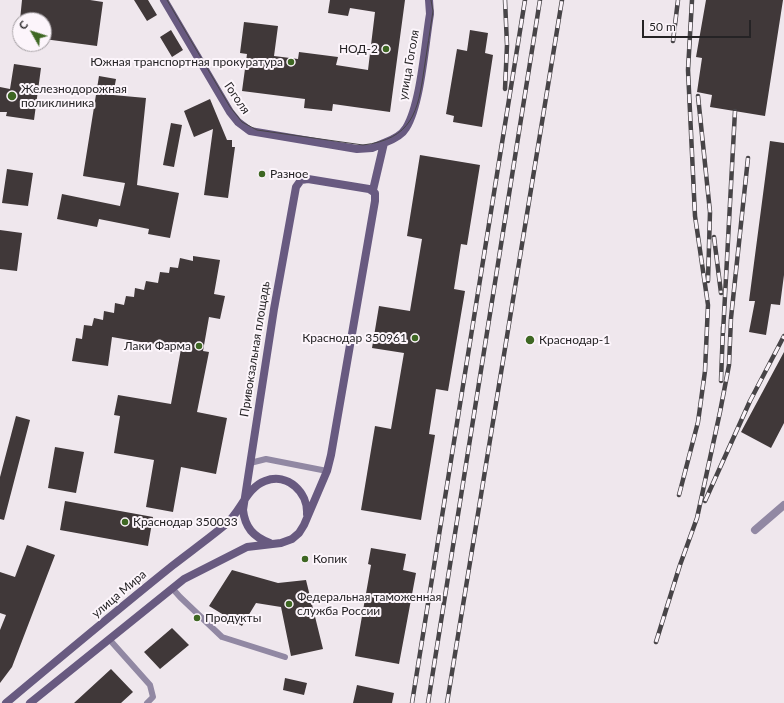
<!DOCTYPE html>
<meta charset="utf-8">
<style>
body{margin:0}
#map{position:relative;width:784px;height:703px;overflow:hidden;background:#efe7ed;font-family:Lato,sans-serif}
canvas{display:block}
.north{position:absolute;left:12px;top:12px;width:40px;height:40px;box-sizing:border-box;background:#fcf5fb;border:1px solid #a6a1a5;border-radius:50%;rotate:309deg;font-size:11px;font-weight:700;line-height:16px;text-align:center;color:#252325}
.north::after{content:'';display:block;margin:auto;width:14px;height:18px;background:#3e6723;clip-path:polygon(50% 0,100% 100%,50% 72%,0 100%)}
.scale{position:absolute;left:642px;top:20px;width:109px;height:18px;box-sizing:border-box;border:2px solid #252325;border-top:0;padding-left:5px;font-size:12px;line-height:14px;white-space:nowrap;color:#252325;-webkit-text-stroke:3px #fcf5fb;paint-order:stroke}
</style>
<div id="map">
<canvas width="784" height="703"></canvas>
<div class="north">С</div>
<div class="scale">50 m</div>
</div>
<script>
const ctx = document.querySelector('canvas').getContext('2d');
ctx.lineJoin = 'round';
function fillPath(path, color) {
  ctx.fillStyle = color;
  ctx.fill(path, 'evenodd');
}
function trace(path, color, width, dash) {
  ctx.strokeStyle = color;
  ctx.lineWidth = width;
  ctx.lineCap = dash ? 'butt' : 'round';
  ctx.setLineDash(dash || []);
  ctx.stroke(path);
}
function label(font, color, halo, rows, align = 'center') {
  ctx.font = font + ' Lato,sans-serif';
  ctx.lineWidth = 4;
  ctx.setLineDash([]);
  ctx.textBaseline = 'middle';
  ctx.strokeStyle = halo;
  ctx.fillStyle = color;
  for (const [text, x, y, turn = 0] of rows) {
    ctx.save();
    ctx.translate(x, y);
    ctx.rotate((+turn || 0) * Math.PI / 180);
    ctx.textAlign = isNaN(turn) ? turn : align;
    if (halo) ctx.strokeText(text, 0, 0);
    ctx.fillText(text, 0, 0);
    ctx.restore();
  }
}
fillPath(new Path2D(`
 M22,0H90L103,2L97,46L44,39V20H20Z
 M134,0H148L157,15L147,21Z
 M330,0H405L390,112L333,104L332,111L304,108L305,99L242,91L247,54L240,53L244,22L278,26L274,56L298,59L299,52L338,57L336,65L368,70L375,12L350,8L348,16L328,13Z
 M706,0H783L765,116L710,107L712,95L697,92L702,58L696,57Z
 M171,30L183,50L172,57L160,37Z
 M470,30L488,33L485,53L493,55L482,127L453,122L454,116L446,114L457,49L467,51Z
 M14,64L41,68L34,120L6,116L7,112H0V87L10,89Z
 M99,76L116,79L113,95L146,98L137,185L179,193L170,238L148,234L149,229L99,219L97,227L57,219L62,194L120,206L125,183L83,176Z
 M210,99L227,140H232V147H235L228,198L204,195L213,129L194,137L184,111Z
 M171,123L182,125L174,167L163,165Z
 M770,141L784,143V275L780,305L771,304L766,335L749,332L755,301H749Z
 M420,155L480,165L467,245L461,244L454,289L465,291L448,391L436,389L429,434L435,435L421,520L361,510L375,426L391,429L404,353L372,348L379,306L410,311L422,239L407,236Z
 M7,169L33,173L28,206L2,203Z
 M0,230L22,233L17,271L0,269Z
 M193,256L220,260L214,294L225,296L220,319L209,317L203,351L209,352L197,412L227,418L216,474L181,467L173,512L146,507L154,460L114,453L120,416L114,415L118,395L171,404L181,349L112,337L108,366L72,361L76,338L82,339L84,325L92,326L94,318L103,320L104,311L114,313L115,303L124,305L126,296L134,297L135,288L144,290L146,281L158,283L160,272L169,273L170,267L178,268L180,258L193,261Z
 M784,352V423L771,448L741,432Z
 M16,416L30,420L4,520L0,519V477Z
 M55,447L84,452L76,493L48,488Z
 M65,501L153,517L148,546L60,530Z
 M27,545L55,555L12,667L0,683V630L6,615L0,613V572L15,577Z
 M371,548L406,554L403,570L416,573L399,664L355,656L371,565L368,564Z
 M232,570L278,583L306,580L323,649L291,656L281,607L256,603L242,626L209,606Z
 M172,628L189,645L160,669L144,652Z
 M111,669L133,692L121,703H74Z
 M285,678L307,683L304,695L283,690Z
 M357,685L394,693L392,703H353Z`), '#403839');
trace(new Path2D(`
 M250,463L266,459L327,471
 M172,588L180,597L222,637L285,657
 M109,639L150,685L153,697L147,703`), '#9188a3', 6);
trace(new Path2D(`
 M755,530L784,505`), '#9188a3', 8);
trace(new Path2D(`
 M164,0L230,112L238,122L250,131L357,149L372,148L384,143
 M373,190L384,143C392,140 402,135 406,128C421,104 425,43 430,14L429,0
 M6,703C61,657 116,611 172,566C190,552 208,539 225,525C241,512 246,488 265,481C288,472 308,493 307,514
 M30,703L184,579L247,547L281,543L292,539L299,533L304,525L327,471L331,455L375,201V193L369,189L308,179L301,180L296,187L274,309L243,510C245,527 253,537 270,543`), '#685a80', 8);
trace(new Path2D(`
 M167,0L230,107L242,122L257,130L363,145C412,139 418,112 424,70C427,50 430,31 433,11L431,0`), '#474447', 1);
const rail = new Path2D(`
 M505,0L507,45L505,89
 M673,41L678,0
 M698,96L710,212L708,281
 M714,237L721,293
 M723,333L735,111
 M721,381L723,327
 M679,495L698,422L705,371L708,305L695,216L688,70L692,0
 M705,501L750,401L784,336
 M656,642L680,565L697,518L720,412L729,365L731,318L748,158
 M412,703L525,0
 M428,703L540,0
 M447,703L562,0`);
trace(rail, '#474447', 4.5);
trace(rail, '#fcf5fb', 3, [9]);
for (const [x, y, r, color] of [
 [386,49,4,"#3e6723"],
 [291,62,4,"#3e6723"],
 [12,96,5,"#3e6723"],
 [262,174,4,"#3e6723"],
 [415,338,4,"#3e6723"],
 [530,340,5,"#3e6723"],
 [199,346,4,"#3e6723"],
 [125,522,4,"#3e6723"],
 [305,559,4,"#3e6723"],
 [289,604,4,"#3e6723"],
 [197,618,4,"#3e6723"]
]) {
  const dot = new Path2D();
  dot.arc(x, y, r, 0, 2 * Math.PI);
  ctx.fillStyle = color;
  ctx.fill(dot);
  trace(dot, '#fcf5fb', 1.5);
}
label('12px', '#252325', '#fcf5fb', [
 ["НОД-2",378,49,"right"],
 ["Южная транспортная прокуратура",283,62,"right"],
 ["Железнодорожная",21,89],
 ["поликлиника",21,103],
 ["Разное",270,174],
 ["Краснодар 350961",407,338,"right"],
 ["Краснодар-1",539,340],
 ["Лаки Фарма",191,346,"right"],
 ["Краснодар 350033",133,522],
 ["Копик",313,559],
 ["Федеральная таможенная",297,597],
 ["служба России",297,611],
 ["Продукты",205,618]
], 'left');
label('12px', '#252325', '#fcf5fb', [
 ["улица Гоголя",409,65,-80],
 ["Гоголя",237,98,55],
 ["Привокзальная площадь",255,349,-81],
 ["улица Мира",119,594,-40]
]);
</script>
